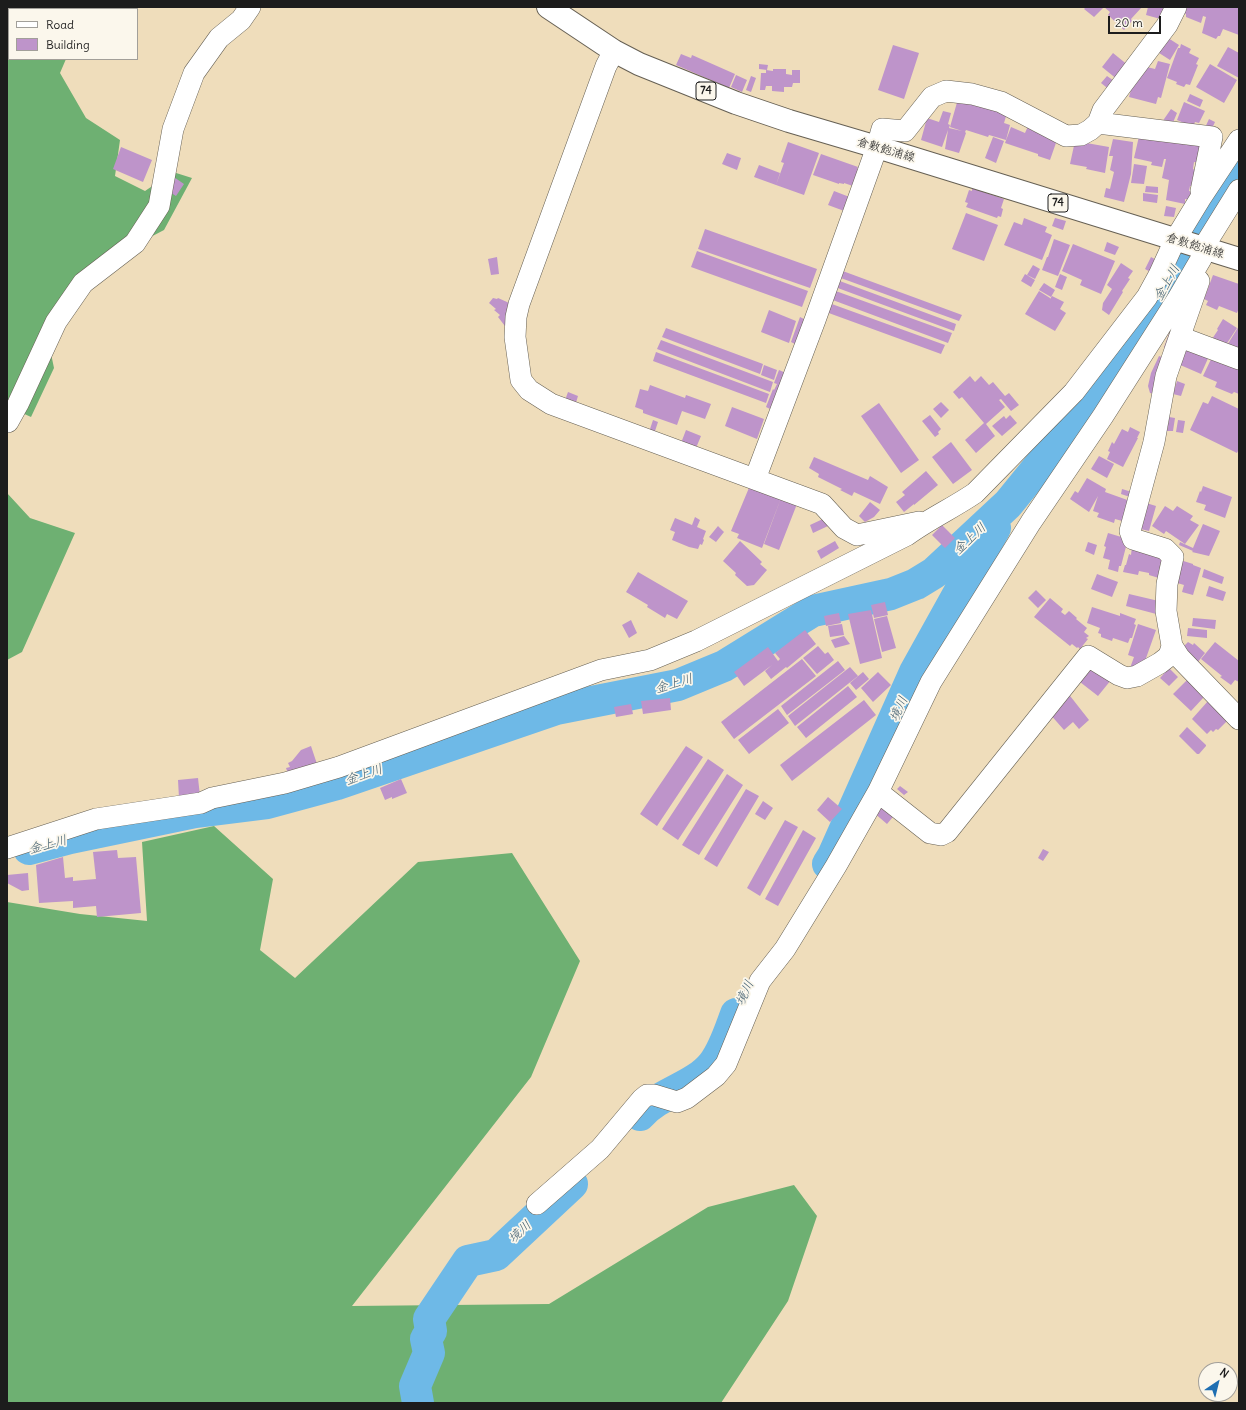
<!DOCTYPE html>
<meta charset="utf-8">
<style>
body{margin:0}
#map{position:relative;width:1246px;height:1410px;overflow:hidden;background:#efddbb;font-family:Delius,sans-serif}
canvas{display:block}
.frame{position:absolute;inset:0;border:8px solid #1c1c1c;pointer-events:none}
.legend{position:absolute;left:8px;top:8px;width:130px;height:52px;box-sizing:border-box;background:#fbf7ec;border:1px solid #a29f99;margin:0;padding:5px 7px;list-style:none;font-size:12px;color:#1c1c1c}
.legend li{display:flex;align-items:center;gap:8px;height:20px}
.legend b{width:20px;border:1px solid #a29f99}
.north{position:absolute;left:1198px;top:1362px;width:40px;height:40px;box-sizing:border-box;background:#fbf7ec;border:1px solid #a29f99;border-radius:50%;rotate:35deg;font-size:11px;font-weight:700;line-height:16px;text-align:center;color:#1c1c1c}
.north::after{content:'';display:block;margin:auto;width:14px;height:18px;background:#1f6fb2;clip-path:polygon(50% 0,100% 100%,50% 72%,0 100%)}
.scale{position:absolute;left:1108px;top:16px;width:53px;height:18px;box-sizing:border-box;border:2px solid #1c1c1c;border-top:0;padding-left:5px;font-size:12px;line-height:14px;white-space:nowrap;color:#1c1c1c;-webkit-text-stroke:3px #fbf7ec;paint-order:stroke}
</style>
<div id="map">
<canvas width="1246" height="1410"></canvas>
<div class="frame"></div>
<ul class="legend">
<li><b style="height:5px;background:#fff"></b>Road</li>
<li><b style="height:11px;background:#be94ca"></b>Building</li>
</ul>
<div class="north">N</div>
<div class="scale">20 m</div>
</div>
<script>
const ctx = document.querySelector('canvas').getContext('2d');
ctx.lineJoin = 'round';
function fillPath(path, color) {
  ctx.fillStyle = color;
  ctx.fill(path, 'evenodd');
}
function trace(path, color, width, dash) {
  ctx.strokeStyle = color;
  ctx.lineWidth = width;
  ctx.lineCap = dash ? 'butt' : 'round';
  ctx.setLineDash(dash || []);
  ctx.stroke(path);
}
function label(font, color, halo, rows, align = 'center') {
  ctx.font = font + ' Delius,"Klee One",sans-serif';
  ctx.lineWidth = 3.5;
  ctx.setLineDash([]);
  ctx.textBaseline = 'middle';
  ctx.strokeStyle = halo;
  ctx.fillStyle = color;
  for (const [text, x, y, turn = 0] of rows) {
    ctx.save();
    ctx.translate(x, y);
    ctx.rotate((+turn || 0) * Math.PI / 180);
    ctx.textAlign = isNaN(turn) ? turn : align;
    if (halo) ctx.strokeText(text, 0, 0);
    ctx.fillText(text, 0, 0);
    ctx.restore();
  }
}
fillPath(new Path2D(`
 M7,32H9V59H66L60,73L86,118L120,140L115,176L145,191L173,172L192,178L164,230L78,275L45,325L54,368L31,417L7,406Z
 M7,493L30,518L75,533L22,652L7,660Z
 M214,826L273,879L260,950L295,978L418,862L512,853L580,961L531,1077L352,1306L549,1304L708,1207L794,1185L817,1216L788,1301L721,1403H7V902L80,914L147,921L142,842Z`), '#6eb072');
trace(new Path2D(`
 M1197,227L1239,165
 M29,849L70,838L195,812L267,803L337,784L556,709L678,685L724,666L813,611L891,594L916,584L934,573L1008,504L1087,407L1161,296L1182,257
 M828,864L833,856L915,672L995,528
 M640,1115C659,1093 695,1087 713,1064C724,1050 730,1030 736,1014
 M418,1403L415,1386L429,1353L426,1339L431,1331L429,1319L468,1261L496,1255L572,1184`), '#6eb9e7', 32);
fillPath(new Path2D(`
 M1086,7H1142L1131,19L1132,21L1124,30L1108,15L1110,12L1104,7L1094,17L1084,9Z
 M1148,7H1167L1164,20L1146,15Z
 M1185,7H1239V35L1223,29L1220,36H1218L1216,39L1202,33L1206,17L1203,16L1201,23L1186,17V14L1183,13Z
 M1165,36L1179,45L1170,60L1156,51Z
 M1181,44L1191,49L1189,53L1199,58L1196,64L1198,65L1190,85L1186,84L1184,87L1176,84L1177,82L1167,78L1178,48H1180Z
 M893,45L919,53L904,99L878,90Z
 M1228,47L1239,53V78L1217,66Z
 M1113,53L1129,66L1118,80L1102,67Z
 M681,54L691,58L692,55L735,74L729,88L676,65Z
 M1158,61L1170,64L1161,98L1158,97L1156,104L1129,97L1136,72L1143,66L1155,69Z
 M759,64L768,65L767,70L759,69Z
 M1210,64L1237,80L1224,103L1196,87Z
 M773,69H786V74L792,75V70H800V83H793L792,87H784V92L772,91V86H766L765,90H760L761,73H766V70L773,71Z
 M736,75L747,80L742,92L731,87Z
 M751,76L756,78L751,92L746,90Z
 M1107,76L1117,83L1111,91L1101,83Z
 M1190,94L1203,100L1200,107L1187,101Z
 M958,99L1007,113L1004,123L1010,125L1006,140L989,135L988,137L966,130L965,132L966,133L959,153L945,149L948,130L942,147L921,140L927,118L939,122L943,111L951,113L948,124L950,125L949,128L962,131L950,127Z
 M1184,102L1205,111L1199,123L1195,122L1193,127L1177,120Z
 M1171,109L1177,113L1172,125L1162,122Z
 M1209,119L1215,122L1209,135L1203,132Z
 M1029,124L1037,128L1036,132L1057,140L1050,160L1038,156V154L1005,143L1011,127L1025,133Z
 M1140,132L1203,146L1200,163L1194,162L1193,169L1195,170L1192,186H1190L1189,191L1194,192L1193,201L1185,199V204L1166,200L1169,180L1162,178L1166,159H1164L1162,167L1151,165L1152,162L1134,158Z
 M993,137L1004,141L996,163L985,158Z
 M1113,139L1133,142L1131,174L1124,202L1104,197L1106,188L1110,189L1114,172L1110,170L1113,156H1109Z
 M1075,141L1109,147L1105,173L1086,169L1087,167L1070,164Z
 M788,142L819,153L804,195L776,185L784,163L781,162Z
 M121,147L152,160L143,182L113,169Z
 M727,153L741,158L737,170L722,164Z
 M821,154L858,167L857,169H859L853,186L844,183V184L839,183V184L813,175Z
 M1134,164L1147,166L1144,184L1131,183Z
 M759,165L780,173L776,185L754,177Z
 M168,173L184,184L176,196L160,186Z
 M1146,186L1158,187V193L1145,192Z
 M972,188L1004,199L1001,208L1003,209L1001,217L998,216L997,218L966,207L968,203L965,202L969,190L972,191Z
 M834,191L852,198L847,212L828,205Z
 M1143,193L1158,195L1157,203L1143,201Z
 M1166,206L1176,208L1174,217L1164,216Z
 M966,213L998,225L984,261L952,249Z
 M1024,218L1047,227L1045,232L1052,235L1042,260L1004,245L1014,222L1022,225Z
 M1055,218L1066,221L1063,230L1052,226Z
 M705,229L817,269L810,288L698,249Z
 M1054,239L1070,245L1058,276L1042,270L1047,257H1048Z
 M1107,242L1119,247L1115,255L1104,251Z
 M1073,244L1115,261L1101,294L1080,285L1082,280L1062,271Z
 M697,251L808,291L802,307L691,267Z
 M497,257L499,274L491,275L488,259Z
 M1151,257L1160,262L1154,274L1145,269Z
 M1121,263L1133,271L1128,278L1130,279L1122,291L1123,292L1109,315L1102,310L1103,303L1112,289L1107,285Z
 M1033,265L1040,269L1035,279L1027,275Z
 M840,270L962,315L959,321L838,277Z
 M1025,274L1035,280L1031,287L1021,281Z
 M1060,274L1067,277L1062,290L1055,287Z
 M1213,275L1239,284V308L1237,313L1219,306L1217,310L1206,305L1208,301L1204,299Z
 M837,280L956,324L954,331L835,287Z
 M1044,283L1055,290L1051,297L1039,290Z
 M833,290L952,333L948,343L830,299Z
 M1039,291L1050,298V299L1052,296L1064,302L1060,309L1066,313L1055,331L1025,314Z
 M493,298L497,299L498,298L516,306L508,330L498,317L500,315L494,310L496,309L489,303Z
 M829,303L945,345L941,354L826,312Z
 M769,310L796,321L789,343L761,332Z
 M800,317L806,320L797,345L791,342Z
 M1223,319L1237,328L1222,351L1210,342L1218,330L1217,329Z
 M1239,326V351L1224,350Z
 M666,328L763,364L760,374L662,337Z
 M1171,328L1178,330L1159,395L1150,393L1148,386L1151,373L1159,356L1162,357L1165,348L1164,347Z
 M661,340L773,382L770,392L657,349Z
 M1186,344L1210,354L1201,374L1178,364Z
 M656,352L769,394L766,403L653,361Z
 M1213,355L1239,365V394L1234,392L1232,394L1215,387L1217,382L1203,376Z
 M764,365L777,370L774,380L761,375Z
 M779,370L788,374L774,411L766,407L773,389L774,390L777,384L774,383Z
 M970,376L975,382L981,376L989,385L993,382L1005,396L1009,393L1019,405L1011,411L1001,399L999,400L1005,407L986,424L995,436L976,453L965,440L984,423L962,397L959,399L953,392Z
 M1177,381L1185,384L1181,396L1173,394Z
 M650,385L685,398L686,395L711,404L705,419L682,411L677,425L643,413V410L635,407L640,389L648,391Z
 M568,392L578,396L575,406L564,403Z
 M1212,396L1239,409V449L1237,453L1190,430L1203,402L1208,404Z
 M941,402L949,410L941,418L933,409Z
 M879,403L919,460L901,473L861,416Z
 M732,407L764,419L757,439L725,426Z
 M930,415L941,429L938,432L939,434L935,437L922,421Z
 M1010,415L1017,423L1002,436L992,426L1004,416L1006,419Z
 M1169,417L1175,418L1173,431H1167Z
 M653,420L658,422L654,434L649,432Z
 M1178,420L1185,421L1183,433L1176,432Z
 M1130,427L1140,432L1137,438H1138L1123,467L1107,459L1110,452L1108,451L1112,442L1114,444L1122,429L1128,432Z
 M686,430L701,436L696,448L681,443Z
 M951,442L972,470L953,484L932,457Z
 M1099,456L1114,464L1107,478L1091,469Z
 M814,457L868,480L870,476L888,487L880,504L854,492L852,496L840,490L842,489L818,477L819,474L809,468Z
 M926,471L938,485L914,505V504L904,512L896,502L905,495L902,492Z
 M1087,478L1106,489L1105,492L1133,502L1126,522L1115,519L1114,523L1097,517L1099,513L1093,511L1098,496L1089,512L1070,499L1075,491L1078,493Z
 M751,483L781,498L762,548L737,538L739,534L731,531Z
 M1203,486L1232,497L1225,518L1204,510L1206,505L1196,502L1200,491L1201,492Z
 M1122,489L1135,493L1133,498L1121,494Z
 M781,498L797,504L779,550L764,544Z
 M870,502L880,510L874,517L865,522L859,516Z
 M1143,502L1156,506L1149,531L1136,528Z
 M1165,506L1173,511L1177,506L1193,516L1190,520L1199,525L1185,544L1166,531L1164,534L1152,526Z
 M695,517L700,520L697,527L706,531L703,539L704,540L702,545L700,544L698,549L689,547L672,540L675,532L670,530L675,518L692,525Z
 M825,518L828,526L813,533L810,525Z
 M1203,524L1220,531L1209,556L1192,552L1193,551L1179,545L1180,542L1193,548Z
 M942,525L955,538L945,548L932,535Z
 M718,526L724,532L716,542L709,537Z
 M1108,533L1128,539L1121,566H1119L1118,572L1108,569L1110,560L1103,558L1106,547L1104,546Z
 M740,541L762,562L760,564L767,570L754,585L747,586L735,575L736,573L723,561Z
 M835,541L839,548L821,559L817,551Z
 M1088,542L1097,545L1094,555L1085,551Z
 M1132,546L1167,557L1162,579L1149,575V573L1139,571L1138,575L1123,572L1125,565H1126L1129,554L1131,555Z
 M1177,559L1193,564V565L1201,568L1193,595L1182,592L1184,585L1174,582Z
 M1204,569L1224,577L1222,584L1202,577Z
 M638,572L688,601L677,619L667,614L665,618L647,607L648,605L626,592Z
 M1097,574L1118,582L1112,597L1091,589Z
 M1209,586L1226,592L1223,601L1206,596Z
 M1036,590L1046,600L1038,608L1028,598Z
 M1129,594L1163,602L1160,615L1126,606Z
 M1050,598L1063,609L1061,612L1065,615L1069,611L1077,618L1076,619L1087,628L1084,632L1089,636L1086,638L1088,639L1080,649L1078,647L1077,648L1072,644L1070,646L1034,617Z
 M885,602L888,615L874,618L871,605Z
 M1092,607L1120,616V613L1136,619L1134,624L1136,625L1132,638H1130L1128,643L1113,638L1112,641L1101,637V634L1098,633L1100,628L1087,623Z
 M871,610L882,658L860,664L848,614Z
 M839,613L841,623L826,626L824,616Z
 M887,616L896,648L882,652L874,619Z
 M1193,618L1216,620L1215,629L1192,626Z
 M631,620L637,633L629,638L622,625Z
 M842,624L844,635L830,637L828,626Z
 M1138,624L1156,630L1145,661L1130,668L1134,657L1128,655Z
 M1188,628L1207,630V638L1187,636Z
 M805,630L816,644L787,668L786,667L771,679L765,671L772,665L744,686L734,672L768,647L778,661L780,659L775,653Z
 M844,636L850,644L835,648L831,640Z
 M1188,642L1193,645L1194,643L1205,653L1197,663L1182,648Z
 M1215,642L1239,661V682L1235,680L1231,685L1220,677L1222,676L1201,659Z
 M818,646L825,654L828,652L834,660L817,674L803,658Z
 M802,659L816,676L734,739L721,722Z
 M838,661L845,670L787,715L781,706Z
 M1090,665L1111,680L1098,696L1080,682Z
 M850,667L858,676L795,726L788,716Z
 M1169,668L1178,677L1169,686L1160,678Z
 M863,672L869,679L856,690L850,683Z
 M878,672L891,685L873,702L861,688Z
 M1187,680L1204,697L1191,711L1173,694Z
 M848,686L857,697L806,738L797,727Z
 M1067,692L1089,720L1079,729L1073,722L1064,730L1049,713Z
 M670,698L671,710L643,714L641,701Z
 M864,700L876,715L792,781L780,765Z
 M1208,701L1228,720L1218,730L1216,729L1213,732L1211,730L1207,734L1192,719Z
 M631,704L633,714L616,717L614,707Z
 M778,709L789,723L749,754L738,740Z
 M1187,727L1206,745V746L1199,754H1197L1179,736Z
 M311,746L317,764L289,776L286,768L290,767L288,763L292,761L301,750Z
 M686,746L703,757L657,826L640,814Z
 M708,759L724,770L678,840L662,829Z
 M727,774L743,785L699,855L682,845Z
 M198,778L200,796L179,798L178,780Z
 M401,779L407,793L392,799V797L385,800L380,788Z
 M900,786L908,792L904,795L897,789Z
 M746,789L759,796L717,867L704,859Z
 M828,797L842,809L830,822L817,810Z
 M883,800L897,812L887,824L873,812Z
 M763,801L773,808L765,820L755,814Z
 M785,820L798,827L760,896L747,888Z
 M803,830L816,838L778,906L765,899Z
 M1043,849L1049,852L1043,861L1038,858Z
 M117,850L118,858L136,857L141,913L97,917L96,906L73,908V901L39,903L36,865L63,857L65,878L73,877V881L96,879L93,852Z
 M28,873L29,890L22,891L7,883V875Z`), '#be94ca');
const minor = new Path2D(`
 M614,51L606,66L519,304L516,317L515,337L521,380L529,390L551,404L822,504L844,528L857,535L919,522
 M1098,123L1212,137L1201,191
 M1180,337L1239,359
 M8,422L18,404L56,322L83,283L135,243L159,206L173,129L194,73L219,38L241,20L250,7
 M755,479L815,320L877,147L882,129L905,131L932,97L946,91L972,94L1001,102L1066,136L1081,135L1090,130L1098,123L1103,110L1167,25L1176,7
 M1172,646L1179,657L1239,719
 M878,792L930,833L941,835L947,832L1088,656L1119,675L1127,678L1137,676L1160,663L1169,656L1172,646L1166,611L1167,584L1173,557L1165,549L1133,539L1130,531L1154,442L1166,376L1199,281
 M7,848L96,819L201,803L212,798L285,783L339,767L601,670L650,660L696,641L907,535C929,519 953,508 975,493L1074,392L1147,297L1159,275L1175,240L1200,199L1239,140
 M537,1204L600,1149L642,1099L647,1095H654L677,1102L687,1098L716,1076L726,1064L760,981L785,949L836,866L878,792L931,682L1031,522L1103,416L1177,300L1201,259L1203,248L1239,190`);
const major = new Path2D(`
 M548,7L614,51L639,64L736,103L789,121L877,147L1239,259`);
trace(minor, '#666054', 22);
trace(major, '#666054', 24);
trace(minor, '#fff', 21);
trace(major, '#fff', 22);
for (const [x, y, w] of [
 [706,91,20],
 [1058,203,20]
]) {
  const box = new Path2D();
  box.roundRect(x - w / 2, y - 9, w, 18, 3);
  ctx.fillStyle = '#fbf7ec';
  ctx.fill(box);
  trace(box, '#1c1c1c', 1);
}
label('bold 11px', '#1c1c1c', null, [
 ["74",706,91],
 ["74",1058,203]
]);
label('12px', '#1c1c1c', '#fbf7ec', [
 ["倉敷飽浦線",886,150,16],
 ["倉敷飽浦線",1195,246,17]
]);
label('italic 13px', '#3d5b6d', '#fbf7ec', [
 ["金上川",1167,283,-61],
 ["金上川",970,539,-43],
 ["金上川",674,684,-16],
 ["境川",899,709,-66],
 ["金上川",364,775,-19],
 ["金上川",48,845,-15],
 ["境川",745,993,-64],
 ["境川",520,1232,-43]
]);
</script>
